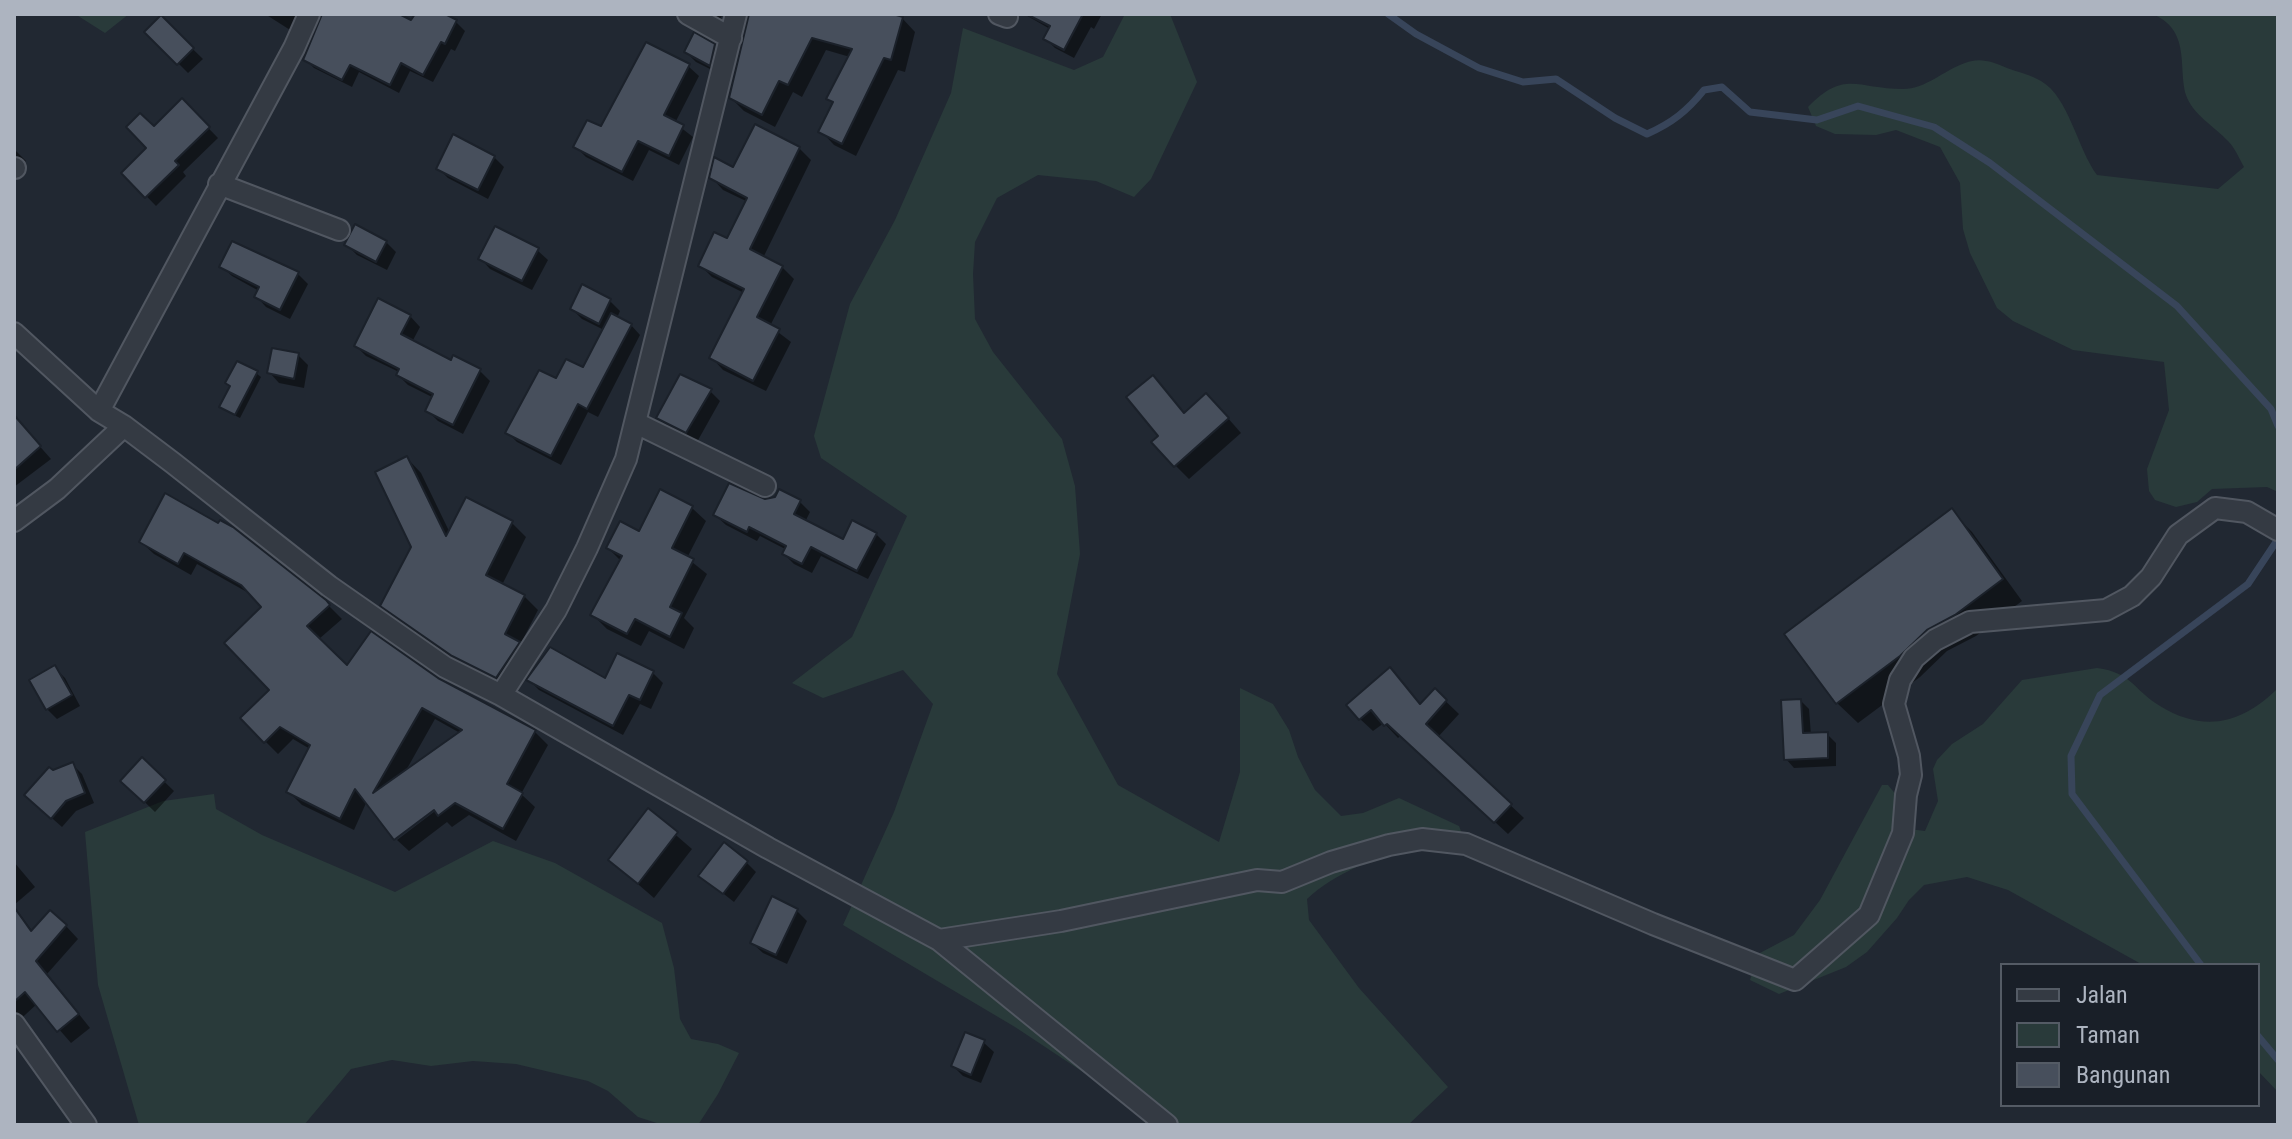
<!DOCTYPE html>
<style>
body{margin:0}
#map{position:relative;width:2292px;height:1139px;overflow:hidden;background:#212832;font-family:"Roboto Condensed",sans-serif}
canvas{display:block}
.frame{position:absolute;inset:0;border:16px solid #adb4c0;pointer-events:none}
.legend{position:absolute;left:2000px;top:963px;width:260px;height:144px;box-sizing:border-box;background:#191f28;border:2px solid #545b65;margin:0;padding:10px 14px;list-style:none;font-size:24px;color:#adb4c0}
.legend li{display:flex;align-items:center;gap:16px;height:40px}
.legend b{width:40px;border:2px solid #545b65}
</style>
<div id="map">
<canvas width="2292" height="1139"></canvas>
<div class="frame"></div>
<ul class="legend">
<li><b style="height:10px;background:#343a43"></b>Jalan</li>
<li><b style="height:22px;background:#293a3a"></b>Taman</li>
<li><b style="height:22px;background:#474f5c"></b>Bangunan</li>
</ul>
</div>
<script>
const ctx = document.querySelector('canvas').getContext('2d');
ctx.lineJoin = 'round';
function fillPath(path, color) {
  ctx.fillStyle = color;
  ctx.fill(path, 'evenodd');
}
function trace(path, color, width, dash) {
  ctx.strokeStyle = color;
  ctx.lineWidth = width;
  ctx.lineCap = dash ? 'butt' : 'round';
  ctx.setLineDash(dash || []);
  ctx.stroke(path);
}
fillPath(new Path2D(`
 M75,14H129L105,33Z
 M1125,14H1170L1197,82L1151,179L1134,197L1096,181L1038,175L997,198L975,242L973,274L975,319L993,352L1062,439L1075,486L1080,554L1057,674L1118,785L1219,842L1240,772V688L1273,704L1289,730L1298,757L1315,790L1341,816L1363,813L1399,798L1459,826L1470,854C1455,852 1441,849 1426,849C1390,848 1333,874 1307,899L1309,920L1359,988L1448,1087L1408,1125H1156L1110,1090L1015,1027L843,925L894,812L933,704L903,670L823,698L792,683L852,637L907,516L821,458L814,436L850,304L895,220L951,93L963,28L1074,70L1103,57Z
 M2153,14H2278V492L2267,487L2212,489L2197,502L2176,507L2155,500L2149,491L2147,469L2169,410L2164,362L2073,350L2013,321L1997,308L1970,253L1963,229L1960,183L1940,147L1896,130L1876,135L1835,134L1816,126L1808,107C1845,69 1857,89 1903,89C1926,89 1944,70 1965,63C1980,57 1993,62 2007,68C2018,72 2031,75 2041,81C2069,97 2077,148 2097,175L2218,189L2244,167C2239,158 2235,148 2228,141C2215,127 2192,114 2186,95C2178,66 2191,31 2153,14Z
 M2097,668C2133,673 2132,689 2160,706C2204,733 2242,724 2278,688V1092L2258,1071V965H2143L2008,890L1967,877L1924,885L1909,900L1897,918L1867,952L1846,967L1779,994L1750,980L1758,954L1794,935L1820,900L1882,785H1888L1897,796L1909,829L1925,831L1938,801L1933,769L1937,760L1952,744L1983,724L2022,680Z
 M214,794L216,809L262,835L395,892L493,841L555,863L662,923L674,968L680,1019L691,1039L718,1044L739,1053L718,1094L698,1125H663L638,1117L608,1091L588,1081L516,1064L473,1061L431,1066L392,1060L351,1069L304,1125H139L98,985L85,832L163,801Z`), '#293a3a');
fillPath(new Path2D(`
 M265,14H309L298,35Z
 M322,14H395L412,23L417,14H441L456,22L465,31L455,51L451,49L433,82L410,71L399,93L359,72L352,87L314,68L305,59Z
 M697,14H723L719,21Z
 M752,14H896L895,17L902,18L915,32L905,72L898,70L856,156L834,145L821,131L834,104L828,98L850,57L826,50L802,97L793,92L775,127L744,111L731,98Z
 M1024,14H1102L1094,29L1091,27L1074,58L1055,48L1045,38L1050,29Z
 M161,18L203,59L188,73L147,32Z
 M714,46L724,56L720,74L696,62L686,52Z
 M688,66L699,76L675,123L693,137L679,165L649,150L633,181L586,157L576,147Z
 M182,101L218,138L183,172L186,176L156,206L124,173L149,148L154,129Z
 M799,148L811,160L763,258L782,267L794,279L770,326L791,342L766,391L723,370L712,358L744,293L712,277L700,265L728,241L748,202L723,190L711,177Z
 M14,149L26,161L14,171Z
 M494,157L504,167L488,199L448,178L438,168Z
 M386,242L396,252L387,270L357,255L347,245Z
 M537,250L548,260L532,290L490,269L480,258Z
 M221,266L298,274L308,284L290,319L266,307L256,296L259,291L232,276Z
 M610,301L620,311L617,318L631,325L640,335L598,417L588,412L561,465L517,442L507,432L557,381L584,370L604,330L582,319L572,309Z
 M410,316L420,327L412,342L452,363L480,371L490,381L463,434L438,421L427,410L434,398L408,385L398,375L399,372L366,356L356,346Z
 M298,355L308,365L304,388L279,383L269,372Z
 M256,373L261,377L240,418L226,411L222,407Z
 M710,391L720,401L697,442L669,428L659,418Z
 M1166,391L1185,414L1220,409L1241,433L1189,479L1175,465L1161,436Z
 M14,417L51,459L14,487Z
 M407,458L421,473L450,533L467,500L512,523L526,537L502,585L524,596L538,610L520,645L533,657L511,691L468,669L397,620L383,606L413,547Z
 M661,492L692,508L706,521L687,558L707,574L684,618L694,628L684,649L649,631L641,646L607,629L593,615L621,561L608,548L640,533Z
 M166,496L324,601L342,619L319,639L347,668L437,679L535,732L548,745L521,794L535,807L516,841L469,815L452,827L447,822L409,851L397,840L443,805L367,801L354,830L302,805L289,792L310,749L293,739L278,754L265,741L272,690L264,608L254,596L197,564L191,575L154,554L141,542ZM435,719L460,733L404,774Z
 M765,501L800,502L810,512L805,522L844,541L876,534L886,544L868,579L821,556L812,573L794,564L784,554L787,550L760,536L757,541L726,525L715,515Z
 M1951,511L1972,532L2022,601L1976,636L1947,651L1920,677L1858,723L1837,703Z
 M55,668L65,678L80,706L57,719L47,709Z
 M1390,670L1421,705L1435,691L1459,714L1438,737L1524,818L1508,834L1401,735L1398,738L1384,723L1373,731L1360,719Z
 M653,673L663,683L651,709L640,704L623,735L539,690L529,680H606Z
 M1801,701L1809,709L1811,735L1827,734L1836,743V766L1794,768L1786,759Z
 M142,760L174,791L155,812L123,781Z
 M72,764L82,774L94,803L76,811L62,827L37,805L53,773Z
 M648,811L692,849L654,898L610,860Z
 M14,862L35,887L14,905Z
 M746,862L756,872L734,902L701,876Z
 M14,906L33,932L66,926L78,939L47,974L90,1028L71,1043L37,1004L14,1025Z
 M797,911L807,921L787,964L763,953L752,943Z
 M983,1042L994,1052L981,1083L963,1076L953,1066Z`), '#0007');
trace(new Path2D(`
 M1388,14L1416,34L1479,68L1523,82L1556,79L1615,118L1647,134C1672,123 1687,111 1704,90L1722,87L1750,112L1817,120L1858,106L1934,127L1990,163L2177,306L2271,409L2278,426
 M2201,965L2072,794L2071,756L2100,695L2248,584L2278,539
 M2258,1036L2278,1060`), '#38455a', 7);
const building = new Path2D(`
 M322,14H399L411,20L415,14H445L457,20L445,44L441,42L423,75L401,63L390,85L350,65L342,80L303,60Z
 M749,14H893L903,17L891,60L884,58L842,144L818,132L833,102L826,99L852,49L812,38L788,85L779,81L762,115L729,98Z
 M1026,14H1083L1064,50L1043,39L1050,26Z
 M161,15L194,48L177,65L144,32Z
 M694,32L715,44L710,66L684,52Z
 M646,42L690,64L664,115L684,125L669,156L638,141L622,172L573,147L587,120L601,126Z
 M182,98L210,127L175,161L179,165L145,198L121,173L146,148L126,127L140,113L154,126Z
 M755,124L800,147L750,249L783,266L757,317L780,329L753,381L709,358L744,289L698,266L714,232L727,238L747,198L709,178L714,157L733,167Z
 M453,134L495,156L478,190L436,169Z
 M355,224L387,241L376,262L344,245Z
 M495,226L539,248L522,281L478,259Z
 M232,241L299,272L280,310L254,297L259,287L219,267Z
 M582,284L611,299L599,324L570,309Z
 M378,298L411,315L401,334L451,360L453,355L481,369L453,425L425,411L433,394L396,375L399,369L354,346Z
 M611,313L632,324L587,409L578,404L551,456L505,433L539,370L556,378L566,359L583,367Z
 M272,348L299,353L294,379L267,373Z
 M237,361L258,371L235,415L219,407L230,386L225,383Z
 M680,374L712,389L686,433L656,418Z
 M1153,375L1184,413L1206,393L1229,418L1174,467L1151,442L1158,436L1126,397Z
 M14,415L41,446L14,470Z
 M407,456L446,536L466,497L513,521L486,575L525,595L505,634L520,642L496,678L452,656L380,606L411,547L375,472Z
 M729,483L765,499L775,497L779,489L801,500L794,514L843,539L852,520L877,533L857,571L811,547L802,564L782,554L786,546L749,527L747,532L713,515Z
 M660,489L693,506L672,548L694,559L670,607L682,613L670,637L635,619L627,634L590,615L622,556L606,548L620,521L639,531Z
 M165,493L218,523L220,520L233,527L326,600L330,605L307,626L347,665L371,631L438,678L536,730L507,784L523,793L503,829L455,803L438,816L434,810L394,840L355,789L340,819L286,792L310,745L280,727L264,743L240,718L269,690L224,643L261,607L241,585L184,553L178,564L139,542ZM422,708L462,730L373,793Z
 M1952,508L2003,579L1955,615L1927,630L1900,656L1836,704L1784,634Z
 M550,647L605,678L617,653L654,671L640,700L629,695L613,726L526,680Z
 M55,665L72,695L46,710L29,680Z
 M1390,667L1420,704L1435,688L1447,700L1426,724L1512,804L1494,823L1387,724L1384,726L1371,710L1359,720L1346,705Z
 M1801,699L1803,733L1828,732V758L1784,760L1781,700Z
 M142,757L166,780L144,803L120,781Z
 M73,762L85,793L66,801L51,819L24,795L49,767L53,770Z
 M648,808L678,832L638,884L608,860Z
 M724,842L748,861L723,894L698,876Z
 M772,896L798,909L776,955L750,943Z
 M14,907L31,931L50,910L67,925L36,961L79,1014L57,1032L25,992L14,1002Z
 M965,1032L985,1040L971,1075L951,1066Z`);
fillPath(building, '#474f5c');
trace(building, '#1b212a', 2);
const street = new Path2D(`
 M688,14L731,38
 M999,14L1007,17
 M14,168H15
 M219,184L339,230
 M14,333L99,411L124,426L173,463L329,586L445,667L501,695L768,848L939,940L1167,1125
 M99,411L294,48L309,14
 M636,423L765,486
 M14,521L57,489L124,426
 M501,695L556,610L587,548L626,459L736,14
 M939,940L1061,921L1257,880L1282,882L1331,862L1389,845L1422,839L1466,844L1653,924L1795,980L1869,915L1903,833L1906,795L1911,775L1909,756L1894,704L1900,680L1914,658L1935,640L1970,622L2106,610L2132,596L2151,577L2178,535L2215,508L2247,512L2278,530
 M14,1024L86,1125`);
trace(street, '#515761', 24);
trace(street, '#343a43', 20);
</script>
